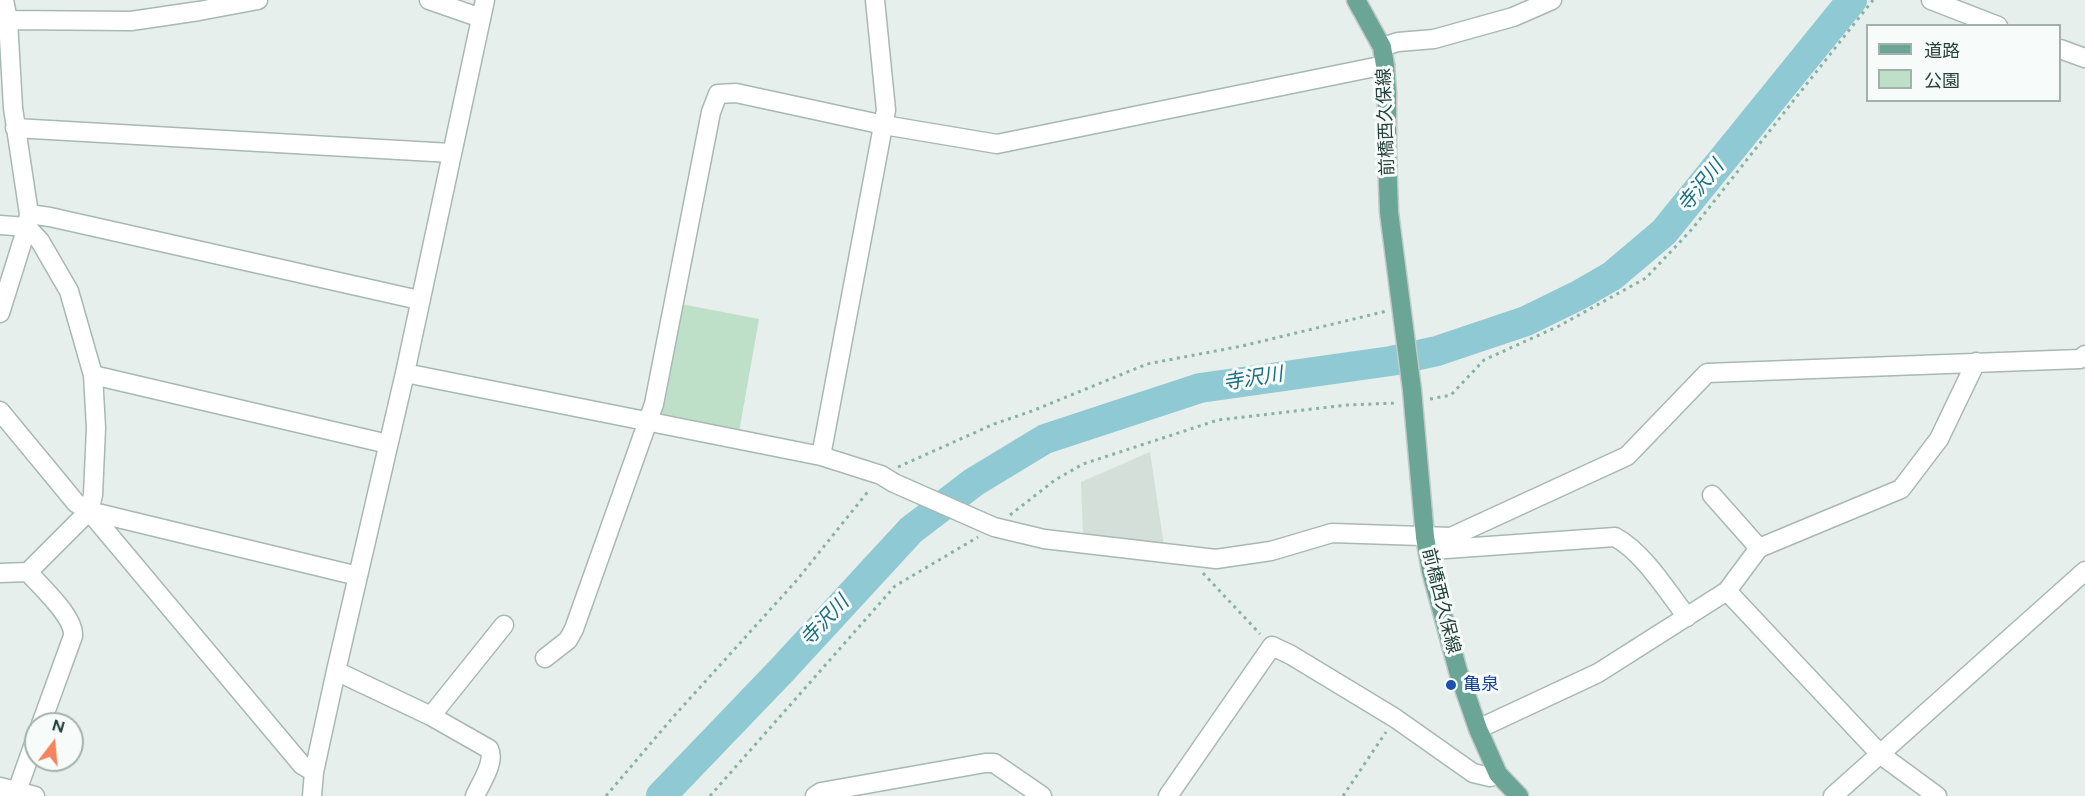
<!DOCTYPE html>
<meta charset="utf-8">
<style>
body{margin:0}
#map{position:relative;width:2085px;height:796px;overflow:hidden;background:#e6efeb;font-family:Figtree,"Noto Sans JP",sans-serif}
canvas{display:block}
.legend{position:absolute;left:1866px;top:24px;width:195px;height:78px;box-sizing:border-box;background:#f7fbf9;border:2px solid #a3b1ad;margin:0;padding:8px 10px;list-style:none;font-size:18px;color:#24423a}
.legend li{display:flex;align-items:center;gap:12px;height:30px}
.legend b{width:30px;border:2px solid #a3b1ad}
.north{position:absolute;left:24px;top:712px;width:60px;height:60px;box-sizing:border-box;background:#f7fbf9;border:2px solid #a3b1ad;border-radius:50%;rotate:16deg;font-size:16px;font-weight:700;line-height:24px;text-align:center;color:#24423a}
.north::after{content:'';display:block;margin:auto;width:21px;height:27px;background:#f4845f;clip-path:polygon(50% 0,100% 100%,50% 72%,0 100%)}
</style>
<div id="map">
<canvas width="2085" height="796"></canvas>
<ul class="legend">
<li><b style="height:8px;background:#6aa596"></b>道路</li>
<li><b style="height:16px;background:#bfe0c8"></b>公園</li>
</ul>
<div class="north">N</div>
</div>
<script>
const ctx = document.querySelector('canvas').getContext('2d');
ctx.lineJoin = 'round';
function fillPath(path, color) {
  ctx.fillStyle = color;
  ctx.fill(path, 'evenodd');
}
function trace(path, color, width, dash) {
  ctx.strokeStyle = color;
  ctx.lineWidth = width;
  ctx.lineCap = dash ? 'butt' : 'round';
  ctx.setLineDash(dash || []);
  ctx.stroke(path);
}
function label(font, color, halo, rows, align = 'center') {
  ctx.font = font + ' Figtree,"Noto Sans JP",sans-serif';
  ctx.lineWidth = 6;
  ctx.setLineDash([]);
  ctx.textBaseline = 'middle';
  ctx.strokeStyle = halo;
  ctx.fillStyle = color;
  for (const [text, x, y, turn = 0] of rows) {
    ctx.save();
    ctx.translate(x, y);
    ctx.rotate((+turn || 0) * Math.PI / 180);
    ctx.textAlign = isNaN(turn) ? turn : align;
    if (halo) ctx.strokeText(text, 0, 0);
    ctx.fillText(text, 0, 0);
    ctx.restore();
  }
}
fillPath(new Path2D(`
 M1150,452L1164,546L1083,535L1081,482Z`), '#d4dfda');
fillPath(new Path2D(`
 M681,304L759,319L739,432L663,419L660,415L659,408Z`), '#bfe0c8');
trace(new Path2D(`
 M661,796L781,671L911,530L974,482L1045,439L1200,388L1391,361L1437,351L1526,321L1579,295L1612,276L1664,232L1852,0`), '#8ec9d4', 30);
const minor = new Path2D(`
 M429,0L481,18
 M1931,0L1998,26
 M8,20L131,21L199,11L258,0
 M1382,47L1398,42L1434,39L1513,17L1552,0
 M2060,49L2085,58
 M15,128L451,153
 M29,214L50,217L419,300
 M0,225L27,227L40,241L69,291L93,375L96,428L93,495L89,511L28,572L0,573
 M0,313L27,227L29,214L13,108L8,20L4,0
 M405,373L821,456L881,475L894,483L994,527L1044,539L1216,559L1271,551L1332,533L1451,537L1627,456L1707,373L2080,359L2085,355
 M93,375L388,444
 M0,411L76,503L89,511L302,765L314,772
 M821,456L886,110L875,0
 M1712,495L1759,548
 M89,511L358,576
 M1432,550L1615,537C1643,552 1667,591 1687,617
 M28,572C41,587 75,617 73,636L41,724
 M1727,591L1881,755L1937,796
 M545,658L568,640L574,629L654,404L711,112L718,94L736,93L884,125L997,144L1385,65
 M336,671L431,716L489,749C496,762 480,784 475,796
 M431,716L504,625
 M1478,729L1598,673L1727,591L1759,548L1901,489L1939,439L1976,362
 M0,787L35,796
 M17,791L36,738
 M312,796L314,772L336,671L405,373L485,0
 M815,796L821,792L985,763H994L1042,796
 M1168,796L1272,646L1291,655L1395,718L1473,773L1490,777L1498,774
 M1833,796L2085,571`);
const major = new Path2D(`
 M1356,0L1382,47L1385,65L1387,92V152L1389,212L1412,390L1425,537L1431,571L1458,671L1478,729L1498,774L1519,796`);
trace(minor, '#a8b8b2', 21);
trace(major, '#c2cac8', 21);
trace(new Path2D(`
 M1430,399L1451,395L1484,360L1559,326L1646,278L1693,228L1873,0
 M898,467L994,424L1032,411L1147,364L1242,346L1387,311
 M1010,515L1055,480L1083,464L1218,420L1347,405L1397,403
 M1203,573L1260,634
 M606,796L674,716L797,580L870,489
 M710,796L895,586L978,537
 M1343,796L1386,732`), '#86b3a5', 3, [3, 4.5]);
trace(minor, '#fff', 18);
trace(major, '#6aa596', 18);
for (const [x, y, r, color] of [
 [1451,685,6,"#1a4fb4"]
]) {
  const dot = new Path2D();
  dot.arc(x, y, r, 0, 2 * Math.PI);
  ctx.fillStyle = color;
  ctx.fill(dot);
  trace(dot, '#f7fbf9', 2);
}
label('18px', '#24423a', '#f7fbf9', [
 ["前橋西久保線",1386,122,-92],
 ["前橋西久保線",1441,601,76]
]);
label('18px', '#164399', '#f7fbf9', [
 ["亀泉",1463,685]
], 'left');
label('italic 20px', '#1c6f80', '#f7fbf9', [
 ["寺沢川",1701,186,-51],
 ["寺沢川",1253,379,-9],
 ["寺沢川",825,621,-47]
]);
</script>
